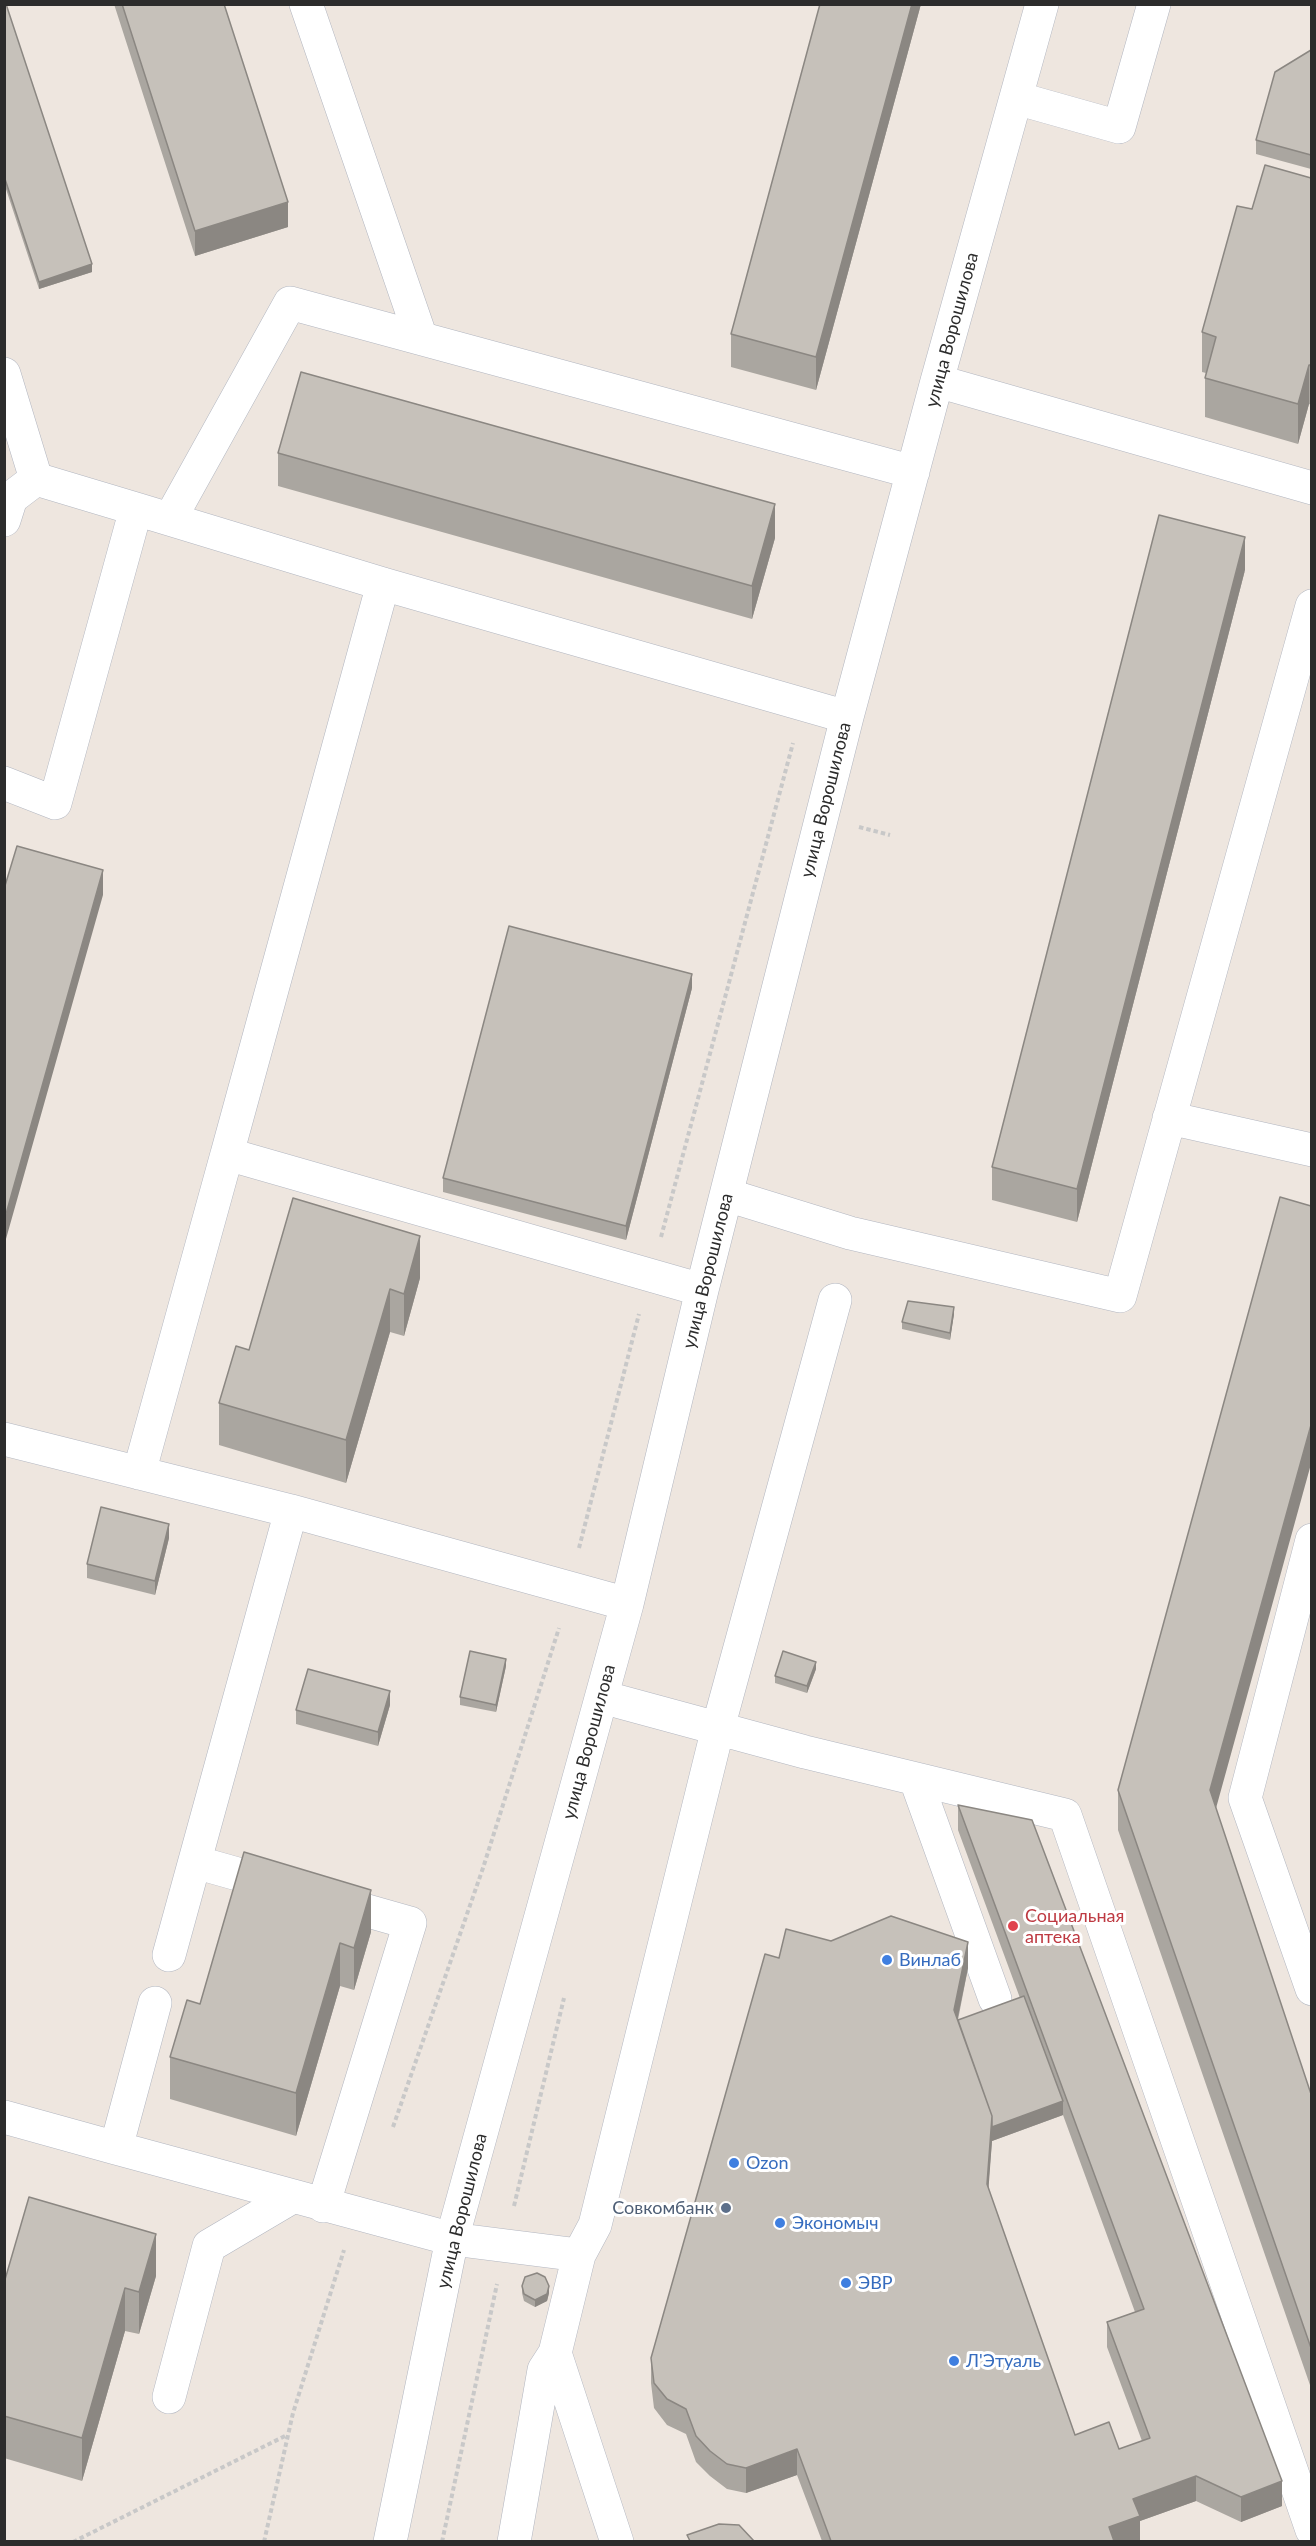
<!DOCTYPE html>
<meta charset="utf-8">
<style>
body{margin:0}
#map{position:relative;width:1316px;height:2546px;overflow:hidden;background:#eee6df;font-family:Lato,sans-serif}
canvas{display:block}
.frame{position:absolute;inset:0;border:6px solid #2c2c2c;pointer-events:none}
</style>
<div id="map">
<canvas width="1316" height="2546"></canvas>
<div class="frame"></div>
</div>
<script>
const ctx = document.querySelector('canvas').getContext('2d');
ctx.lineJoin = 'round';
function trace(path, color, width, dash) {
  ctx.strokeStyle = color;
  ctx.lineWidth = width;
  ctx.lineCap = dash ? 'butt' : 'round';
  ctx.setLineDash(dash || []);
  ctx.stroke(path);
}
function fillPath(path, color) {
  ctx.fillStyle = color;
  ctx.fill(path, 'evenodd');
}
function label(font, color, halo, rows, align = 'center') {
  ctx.font = font + ' Lato,sans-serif';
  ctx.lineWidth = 6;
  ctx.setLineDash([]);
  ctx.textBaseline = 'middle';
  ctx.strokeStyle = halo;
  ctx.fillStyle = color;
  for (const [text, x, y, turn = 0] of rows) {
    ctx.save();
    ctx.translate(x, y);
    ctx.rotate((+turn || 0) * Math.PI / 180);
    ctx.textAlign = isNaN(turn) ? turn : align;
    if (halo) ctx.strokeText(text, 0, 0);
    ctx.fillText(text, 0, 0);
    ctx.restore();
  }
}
const minor = new Path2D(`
 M306,4L421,338
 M1016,98L1119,127L1154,4
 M4,374L36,479L136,509L55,803L4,783
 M937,381L1312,488
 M136,509L383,584L847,717
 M170,519L290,303L913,472
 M4,520L11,498L36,479
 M383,584L227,1154L702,1290
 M1169,1118L1312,1150
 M727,1195L850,1233L1120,1296L1312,606
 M4,1439L291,1511L627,1604
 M139,1473L227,1154
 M1312,1540L1245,1798L1312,1989
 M602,1697L805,1752L1065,1815L1312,2530
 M916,1780L995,1999
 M195,1862L280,1886
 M169,1955L291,1511
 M155,2003L116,2148L452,2239L579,2255L595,2225L718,1728L835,1300
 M4,2117L116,2148
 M323,2206L410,1923L329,1900
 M555,2353L617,2542
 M169,2397L209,2246L292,2197
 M390,2542L452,2239L627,1604L702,1290L847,717L937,381L1042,4
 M514,2542L544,2370L555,2353L579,2255`);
trace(minor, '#b2b6c0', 34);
trace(new Path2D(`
 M859,827L890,835
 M661,1237L793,743
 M579,1548L639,1314
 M393,2127L483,1868L559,1628
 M514,2206L564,1998
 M73,2542L287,2435
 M264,2542L293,2413L344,2250
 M442,2542L497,2284`), '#c8c8c8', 4, [4.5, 3]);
trace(minor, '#fff', 33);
fillPath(new Path2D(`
 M4,4L92,272L39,289L4,183Z
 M114,4H224L288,227L195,256Z
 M820,4H921L816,390L731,367V334Z
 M1311,50V169L1256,154V140Z
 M1311,178V405L1309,404L1298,444L1205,417V378L1206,373L1202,372V332L1252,209Z
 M278,453L775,538L752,619L278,486Z
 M1245,570L1077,1222L992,1200V1167Z
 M692,988L626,1240L443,1192V1178Z
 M293,1198L420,1278L404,1336L390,1332L346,1483L219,1445V1403L249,1350Z
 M954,1314L950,1340L902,1329V1322Z
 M169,1538L155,1595L87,1578V1564Z
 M506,1666L496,1712L460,1705V1697Z
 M816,1669L807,1693L775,1683V1676Z
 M390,1705L378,1746L296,1724V1710Z
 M1118,1790L1216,1808L1311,2094V2388L1118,1830Z
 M958,1805L1282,2506L1241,2522L1196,2501L1140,2521L1139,2541H822L797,2475L746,2493L727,2489L710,2476L696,2462L686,2434L667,2425L654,2408L651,2383V2358L779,1958L831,1941L968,1968L958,2020L1020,1998L958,1830ZM1063,2115L1135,2312L1107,2322V2347L1142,2441L1119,2449L1075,2435L988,2188L992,2141Z
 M244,1852L371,1932L354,1990L340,1986L296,2136L170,2099V2057L200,2004Z
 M156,2276L139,2334L125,2331L82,2481L4,2458V2283Z
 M522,2286L549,2293L547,2301L535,2307L524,2301L522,2293Z`), '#aaa6a0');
fillPath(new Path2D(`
 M912,4H921L816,390V357Z
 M288,202V227L195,256V231Z
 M92,264V272L39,289V282Z
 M1309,365V404L1298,444V404Z
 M775,504V538L752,619V586Z
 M1245,537V570L1077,1222V1189Z
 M103,870V895L4,1246V1221Z
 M692,974V988L626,1240V1226Z
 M420,1236V1278L404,1336V1294Z
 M390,1289V1332L346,1483V1440Z
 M954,1307V1314L950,1340V1333Z
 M1311,1425V1464L1210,1830V1790Z
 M169,1524V1538L155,1595V1581Z
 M506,1659V1666L496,1712V1705Z
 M816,1662V1669L807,1693V1686Z
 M390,1691V1705L378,1746V1732Z
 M371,1890V1932L354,1990V1948Z
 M968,1942V1968L956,2026L954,2010Z
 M340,1943V1986L296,2136V2093Z
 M1063,2101V2115L992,2141L987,2209V2184L992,2116Z
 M156,2234V2276L139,2334V2292Z
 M549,2286V2293L547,2301L535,2307V2300Z
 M125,2288V2331L82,2481V2438Z
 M797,2449V2475L746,2493V2468Z
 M1196,2476V2501L1140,2521V2541H1109V2527L1133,2499Z
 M1282,2481V2506L1241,2522V2497Z`), '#8b8782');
const building = new Path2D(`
 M4,4H6L92,264L39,282L4,176Z
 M122,4H224L288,202L195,231Z
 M820,4H912L816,357L731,334Z
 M1311,50V155L1256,140L1275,72Z
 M1265,165L1311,178V365H1309L1298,404L1205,378L1216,337L1202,332L1237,206L1252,209Z
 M301,372L775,504L752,586L278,453Z
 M1159,515L1245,537L1077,1189L992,1167Z
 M17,846L103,870L4,1221V889Z
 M509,926L692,974L626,1226L443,1178Z
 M1280,1197L1311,1206V1425L1210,1790L1311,2094V2348L1118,1790Z
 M293,1198L420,1236L404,1294L390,1289L346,1440L219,1403L236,1346L249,1350Z
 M908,1301L954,1307L950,1333L902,1322Z
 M101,1507L169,1524L155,1581L87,1564Z
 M470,1651L506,1659L496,1705L460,1697Z
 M783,1651L816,1662L807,1686L775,1676Z
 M308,1669L390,1691L378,1732L296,1710Z
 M958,1805L1032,1820L1282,2481L1241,2497L1196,2476L1133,2499L1140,2516L1109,2527L1114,2541H831L797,2449L746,2468L727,2464L710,2451L696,2436L686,2409L667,2399L654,2383L651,2358L765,1954L779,1958L786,1929L831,1941L891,1916L968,1942L954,2010L992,2116L987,2184L1075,2435L1109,2422L1119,2449L1150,2438L1107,2322L1144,2309Z
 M244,1852L371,1890L354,1948L340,1943L296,2093L170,2057L187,2000L200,2004Z
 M1024,1996L1063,2101L992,2127V2116L958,2020Z
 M29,2197L156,2234L139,2292L125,2288L82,2438L4,2416V2283Z
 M537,2273L545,2277L549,2286L547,2294L535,2300L524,2294L522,2286L525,2277Z
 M719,2524L739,2525L754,2541H690L687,2535Z`);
fillPath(building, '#c6c1ba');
trace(building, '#8b8782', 1.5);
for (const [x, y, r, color] of [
 [1013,1926,6,"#e0444e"],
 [887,1960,6,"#3f7fe0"],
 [734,2163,6,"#3f7fe0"],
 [726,2208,6,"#5c6f8a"],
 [780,2223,6,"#3f7fe0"],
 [846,2283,6,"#3f7fe0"],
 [954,2361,6,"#3f7fe0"]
]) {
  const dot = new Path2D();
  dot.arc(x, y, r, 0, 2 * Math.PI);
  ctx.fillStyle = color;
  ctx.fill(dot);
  trace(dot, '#fff', 2);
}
label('18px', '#2c2c2c', '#fff', [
 ["улица Ворошилова",952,330,-75],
 ["улица Ворошилова",826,800,-76],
 ["улица Ворошилова",708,1271,-76],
 ["улица Ворошилова",589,1742,-75],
 ["улица Ворошилова",462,2211,-76]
]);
label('18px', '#be3a42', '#fff', [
 ["Социальная",1025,1916],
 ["аптека",1025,1937]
], 'left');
label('18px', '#366cbe', '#fff', [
 ["Винлаб",899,1960],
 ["Ozon",746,2163],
 ["Экономыч",792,2223],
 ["ЭВР",858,2283],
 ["Л'Этуаль",966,2361]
], 'left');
label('18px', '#4e5e75', '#fff', [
 ["Совкомбанк",714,2208]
], 'right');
</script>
